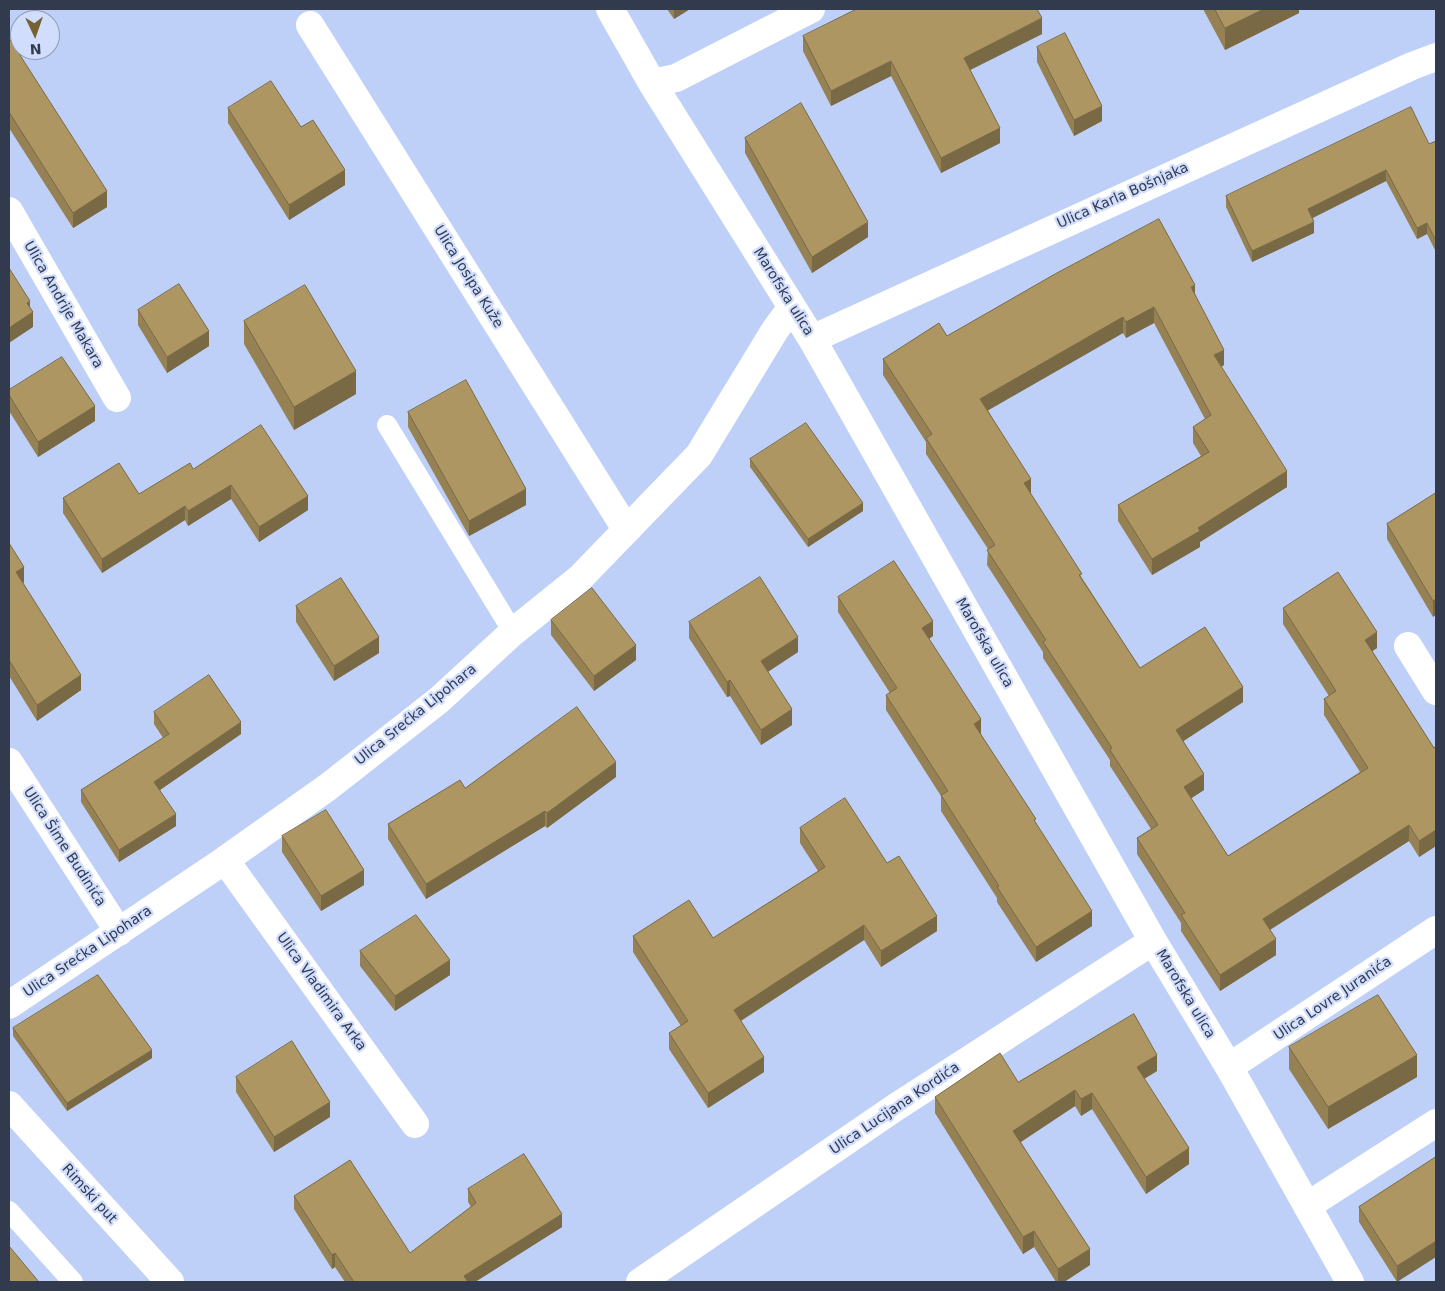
<!DOCTYPE html>
<meta charset="utf-8">
<style>
body{margin:0}
#map{position:relative;width:1445px;height:1291px;overflow:hidden;background:#bed0f8;font-family:"DejaVu Sans",sans-serif}
canvas{display:block}
.frame{position:absolute;inset:0;border:10px solid #323a4e;pointer-events:none}
.north{position:absolute;left:10px;top:10px;width:50px;height:50px;box-sizing:border-box;background:#d0ddfc;border:1px solid #919cb6;border-radius:50%;rotate:177deg;font-size:14px;font-weight:700;line-height:20px;text-align:center;color:#323a4e}
.north::after{content:'';display:block;margin:auto;width:18px;height:22px;background:#766231;clip-path:polygon(50% 0,100% 100%,50% 72%,0 100%)}
</style>
<div id="map">
<canvas width="1445" height="1291"></canvas>
<div class="frame"></div>
<div class="north">N</div>
</div>
<script>
const ctx = document.querySelector('canvas').getContext('2d');
ctx.lineJoin = 'round';
function trace(path, color, width, dash) {
  ctx.strokeStyle = color;
  ctx.lineWidth = width;
  ctx.lineCap = dash ? 'butt' : 'round';
  ctx.setLineDash(dash || []);
  ctx.stroke(path);
}
function fillPath(path, color) {
  ctx.fillStyle = color;
  ctx.fill(path, 'evenodd');
}
function label(font, color, halo, rows, align = 'center') {
  ctx.font = font + ' "DejaVu Sans",sans-serif';
  ctx.lineWidth = 4.5;
  ctx.setLineDash([]);
  ctx.textBaseline = 'middle';
  ctx.strokeStyle = halo;
  ctx.fillStyle = color;
  for (const [text, x, y, turn = 0] of rows) {
    ctx.save();
    ctx.translate(x, y);
    ctx.rotate((+turn || 0) * Math.PI / 180);
    ctx.textAlign = isNaN(turn) ? turn : align;
    if (halo) ctx.strokeText(text, 0, 0);
    ctx.fillText(text, 0, 0);
    ctx.restore();
  }
}
trace(new Path2D(`
 M387,425L513,632
 M9,1211L73,1282`), '#fff', 20);
trace(new Path2D(`
 M610,9L652,83L812,339L1153,941L1229,1067L1350,1282
 M310,25L626,529
 M652,83L676,78L811,9
 M9,211L117,398
 M812,339L1412,66L1436,57
 M1408,646L1436,691
 M9,762L119,932
 M225,860L415,1124
 M9,1005L225,860L328,787L439,700L513,632L580,578L699,455L775,330L792,307
 M1229,1067L1436,930
 M9,1105L170,1282
 M1307,1206L1436,1123
 M640,1282L896,1107L1153,941`), '#fff', 28);
fillPath(new Path2D(`
 M667,9H690L674,19Z
 M1203,9H1299V13L1225,50Z
 M1042,34L970,70L1000,143L941,173L891,76L831,106L803,51V36Z
 M9,38L107,207L73,228L9,128Z
 M1037,47L1102,121L1074,136L1037,62Z
 M228,108L301,127L345,185L289,220L228,123Z
 M745,138L868,237L812,273L745,153Z
 M1436,141V252L1427,234L1417,239L1386,181L1313,218L1314,233L1252,262L1226,207V196L1429,144Z
 M1195,294L1224,365L1221,367L1287,487L1200,542V547L1152,575L1118,521V505L1201,456L1193,443V427L1205,419L1154,323L1126,338L1123,333L988,410L1031,494L1082,578L1140,668L1243,702L1183,741L1204,790L1191,798L1228,856L1360,772L1324,715V699L1329,696L1283,624V608L1377,648L1372,651L1434,748L1436,746V846L1419,857L1409,841L1270,930L1276,955L1220,991L1181,931V923L1137,854V838L1151,829L1110,766V760L1043,658V652L987,565L988,549L926,454V442L883,375V359L947,336Z
 M138,310L209,346L167,373L138,325Z
 M244,321L356,394L294,430L244,344Z
 M9,390L95,421L38,457L9,411Z
 M408,412L526,505L469,536L408,427Z
 M750,459L863,511L808,547L750,467Z
 M193,469L308,510L259,542L231,499L188,526L185,520L102,573L63,513V498L139,494Z
 M1436,493V614L1433,617L1387,539V524Z
 M9,543L24,582L23,583L81,690L37,721L9,676Z
 M838,597L933,636L929,639L981,735L1036,823L1092,926L1036,962L997,902V898L941,811V796L886,710V695L890,693L838,612Z
 M296,606L379,653L334,681L296,622Z
 M551,620L636,660L594,691L551,635Z
 M689,622L798,652L768,672L792,725L761,745L730,696L727,697L689,638Z
 M154,712L241,734L160,790L176,826L119,862L81,802V790L163,738L154,724Z
 M616,777L547,828L545,826L426,899L388,839V824L465,788Z
 M800,828L887,863L937,931L881,967L864,940L741,1021L764,1072L708,1108L669,1049V1033L681,1026L633,952V936L713,938L818,871L800,843Z
 M282,836L364,885L321,911L282,852Z
 M360,951L450,975L395,1011L360,966Z
 M13,1028L152,1058L67,1111L13,1036Z
 M1289,1047L1417,1077L1328,1129L1289,1069Z
 M1157,1071L1144,1079L1189,1164L1146,1194L1092,1109L1081,1116L1075,1106L1021,1142L1090,1265L1064,1282H1056L1034,1247L1023,1254L935,1113V1097Z
 M236,1077L330,1117L274,1152L236,1092Z
 M1436,1157L1397,1282L1359,1222V1207Z
 M468,1189L562,1227L475,1282H345L335,1267L332,1269L294,1209V1196L410,1253L471,1207L468,1202Z`), '#958154');
fillPath(new Path2D(`
 M674,9H690L674,19Z
 M1264,9H1299V13L1225,50V28Z
 M1042,18V34L964,73V58Z
 M891,61V76L831,106V91Z
 M1102,106V121L1074,136V120Z
 M1000,128V143L941,173V158Z
 M345,170V185L289,220V205Z
 M1386,170V181L1308,220V209Z
 M107,191V207L73,228V213Z
 M868,222V237L812,273V257Z
 M1314,222V233L1252,262V251Z
 M1427,223V234L1417,239V228Z
 M1195,285V301L1191,287Z
 M30,301V314L33,312V327L9,343V328L27,303Z
 M1154,307V323L1126,338V322Z
 M1123,317V333L980,415V399Z
 M209,331V346L167,373V357Z
 M1224,350V365L1214,371V355Z
 M356,371V394L294,430V407Z
 M95,406V421L38,457V442Z
 M1287,471V487L1200,542V547L1152,575V559L1198,528Z
 M1031,479V494L1024,483Z
 M231,485V499L188,526V511Z
 M526,489V505L469,536V521Z
 M308,496V510L259,542V527Z
 M863,503V511L808,547V539Z
 M185,506V520L102,573V559Z
 M24,567V582L16,587V572Z
 M1436,599V614L1433,617V601Z
 M933,621V636L922,643V628Z
 M1377,632V648L1365,656V640Z
 M379,637V653L334,681V666Z
 M798,637V652L761,676V661Z
 M636,645V660L594,691V676Z
 M81,675V690L37,721V705Z
 M730,680V696L727,697V682Z
 M1243,687V702L1176,746V730Z
 M792,709V725L761,745V730Z
 M981,719V735L974,724Z
 M241,722V734L154,794V782Z
 M616,762V777L547,828V813Z
 M1204,774V790L1184,803V787Z
 M545,811V826L426,899V884Z
 M176,814V826L119,862V850Z
 M1409,825V841L1263,934V919Z
 M1436,830V846L1419,857V841Z
 M364,870V885L321,911V896Z
 M1092,911V926L1036,962V947Z
 M937,916V931L881,967V951Z
 M864,925V940L734,1025V1010Z
 M1276,939V955L1220,991V975Z
 M450,960V975L395,1011V996Z
 M152,1050V1058L67,1111V1103Z
 M1157,1055V1071L1137,1083V1067Z
 M1417,1055V1077L1328,1129V1107Z
 M764,1057V1072L708,1108V1093Z
 M1075,1090V1106L1013,1147V1131Z
 M1092,1093V1109L1081,1116V1099Z
 M330,1102V1117L274,1152V1137Z
 M1189,1148V1164L1146,1194V1177Z
 M562,1214V1227L475,1282H464V1276Z
 M1034,1231V1247L1023,1254V1237Z
 M1436,1241V1257L1397,1282V1266Z
 M1090,1249V1265L1064,1282H1058V1269Z
 M335,1253V1267L332,1269V1255Z`), '#796945');
const building = new Path2D(`
 M857,9H1037L1042,18L964,58L1000,128L941,158L891,61L831,91L803,36Z
 M1215,9H1264L1225,28Z
 M1065,33L1102,106L1074,120L1037,47Z
 M9,38L107,191L73,213L9,112Z
 M271,81L301,127L313,120L345,170L289,205L228,108Z
 M801,103L868,222L812,257L745,138Z
 M1411,107L1429,144L1436,141V241L1427,223L1417,228L1386,170L1308,209L1314,222L1252,251L1226,196Z
 M1159,219L1195,285L1191,287L1224,350L1214,355L1287,471L1198,528L1200,531L1152,559L1118,505L1209,452L1193,427L1211,415L1154,307L1126,322L1123,317L980,399L1031,479L1024,483L1082,574L1079,575L1140,668L1205,627L1243,687L1176,730L1204,774L1184,787L1228,856L1368,768L1324,699L1336,691L1283,608L1338,572L1377,632L1365,640L1434,748L1436,746V830L1419,841L1409,825L1263,919L1276,939L1220,975L1181,915L1185,913L1137,838L1158,825L1110,750L1112,748L1043,642L1046,640L987,550L995,545L926,438L932,434L883,359L939,323L947,336L1055,274Z
 M9,268L30,301L27,303L33,312L9,328Z
 M179,284L209,331L167,357L138,310Z
 M305,285L356,371L294,407L244,321Z
 M62,357L95,406L38,442L9,395V390Z
 M466,380L526,489L469,521L408,412Z
 M806,423L863,503L808,539L750,459Z
 M261,425L308,496L259,527L231,485L188,511L185,506L102,559L63,498L119,463L139,494L190,463L193,469Z
 M1436,493V599L1433,601L1387,524Z
 M9,543L24,567L16,572L81,675L37,705L9,660Z
 M894,561L933,621L922,628L981,719L974,724L1036,819L1034,820L1092,911L1036,947L997,887L999,886L941,795L948,791L886,695L897,688L838,597Z
 M760,577L798,637L761,661L792,709L761,730L730,680L727,682L689,622Z
 M341,578L379,637L334,666L296,606Z
 M592,588L636,645L594,676L551,620Z
 M209,675L241,722L154,782L176,814L119,850L81,790L169,734L154,712Z
 M577,707L616,762L547,813L545,811L426,884L388,824L460,780L465,788Z
 M845,798L887,863L899,856L937,916L881,951L864,925L734,1010L764,1057L708,1093L669,1033L688,1021L633,936L689,900L713,938L825,867L800,828Z
 M326,810L364,870L321,896L282,836Z
 M416,915L450,960L395,996L360,951Z
 M98,975L152,1050L67,1103L13,1028Z
 M1378,995L1417,1055L1328,1107L1289,1047Z
 M1134,1014L1157,1055L1137,1067L1189,1148L1146,1177L1092,1093L1081,1099L1075,1090L1013,1131L1090,1249L1058,1269L1034,1231L1023,1237L935,1097L1000,1053L1018,1082Z
 M292,1041L330,1102L274,1137L236,1077Z
 M524,1154L562,1214L464,1276L468,1282H354L335,1253L332,1255L294,1196L350,1160L410,1253L476,1203L468,1189Z
 M1436,1157V1241L1397,1266L1359,1207Z
 M9,1246L39,1282H9Z`);
fillPath(building, '#ad9662');
trace(building, '#796945', 1);
label('14px', '#323a4e', '#d0ddfc', [
 ["Ulica Karla Bošnjaka",1123,196,-24],
 ["Ulica Josipa Kuže",468,277,58],
 ["Marofska ulica",783,292,58],
 ["Ulica Andrije Makara",63,305,60],
 ["Marofska ulica",984,643,60],
 ["Ulica Srećka Lipohara",416,715,-39],
 ["Ulica Šime Budinića",64,847,57],
 ["Ulica Srećka Lipohara",88,952,-34],
 ["Ulica Vladimira Arka",321,992,54],
 ["Marofska ulica",1185,994,59],
 ["Ulica Lovre Juranića",1333,999,-34],
 ["Ulica Lucijana Kordića",895,1109,-34],
 ["Rimski put",89,1194,48]
]);
</script>
